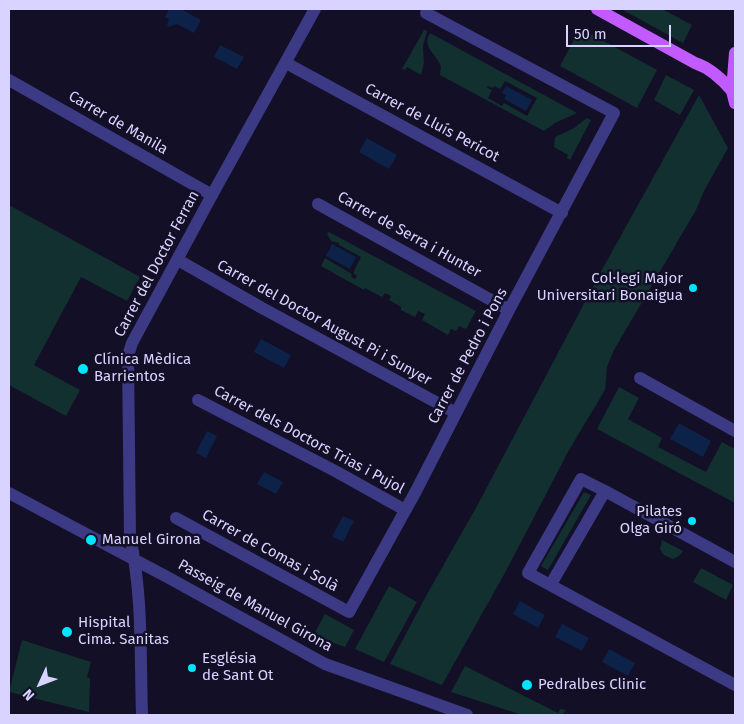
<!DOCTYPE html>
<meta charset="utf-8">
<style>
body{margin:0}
#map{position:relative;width:744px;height:724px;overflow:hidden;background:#130f26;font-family:"Fira Sans",sans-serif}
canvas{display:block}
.frame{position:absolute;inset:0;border:10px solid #d9d4ff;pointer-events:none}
.north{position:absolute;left:15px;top:659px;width:50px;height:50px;-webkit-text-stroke:4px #130f26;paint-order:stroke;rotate:227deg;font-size:14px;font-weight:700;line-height:20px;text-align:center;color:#d9d4ff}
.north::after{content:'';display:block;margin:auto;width:18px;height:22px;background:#d9d4ff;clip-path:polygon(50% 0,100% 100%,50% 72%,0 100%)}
.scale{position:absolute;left:566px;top:25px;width:105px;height:22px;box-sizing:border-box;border:2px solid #d9d4ff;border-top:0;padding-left:6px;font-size:15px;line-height:18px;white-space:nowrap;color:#d9d4ff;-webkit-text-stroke:4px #130f26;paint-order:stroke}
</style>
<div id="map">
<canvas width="744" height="724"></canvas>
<div class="frame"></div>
<div class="north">N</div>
<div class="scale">50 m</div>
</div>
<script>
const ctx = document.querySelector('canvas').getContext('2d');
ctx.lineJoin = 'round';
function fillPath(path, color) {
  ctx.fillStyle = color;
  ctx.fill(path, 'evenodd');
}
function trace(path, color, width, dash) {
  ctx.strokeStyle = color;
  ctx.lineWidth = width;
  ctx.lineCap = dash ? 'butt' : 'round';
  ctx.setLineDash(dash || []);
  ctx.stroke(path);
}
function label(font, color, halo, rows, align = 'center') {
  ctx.font = font + ' "Fira Sans",sans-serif';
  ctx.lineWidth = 5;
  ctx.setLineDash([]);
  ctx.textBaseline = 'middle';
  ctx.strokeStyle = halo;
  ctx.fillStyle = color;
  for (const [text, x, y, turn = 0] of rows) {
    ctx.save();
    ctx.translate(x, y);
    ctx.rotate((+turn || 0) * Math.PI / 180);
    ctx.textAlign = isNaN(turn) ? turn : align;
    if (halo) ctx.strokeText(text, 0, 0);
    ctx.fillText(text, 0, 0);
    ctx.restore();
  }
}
fillPath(new Path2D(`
 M621,9H662L692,25L683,43Z
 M580,28L657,70L637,108L560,66Z
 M424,30L427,31L423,46L424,63L421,75L407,67L405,70L402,69Z
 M430,33L577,113L555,123L544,131L440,75C440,74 441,67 441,67C438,54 421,49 430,33ZM505,81L537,98L527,116L504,103L502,106L488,98L492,90L487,88L488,86L493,88L494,86L500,89Z
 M666,75L694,90L680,115L654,100Z
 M699,95L728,148L704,191L696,210L614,350L607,367L605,390L569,450L506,571L442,685L390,664L426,596L477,506L604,266Z
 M587,118L591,120L570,160L567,158L568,155L554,147L555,137L574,128Z
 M9,205L140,277L127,301L81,277L34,365L80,390L66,416L9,385Z
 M329,232L476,311L466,329L459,326L456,331L451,329L448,335L422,320L425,314L418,311L415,317L401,310V307L389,300L391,296L385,293L382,297L365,288L364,290L321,266L325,258L352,274L351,277L355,279L357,276L353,273L361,257L339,245V243L331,241L327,234Z
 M619,387L639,398L628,419L662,438L658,447L706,472L722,442L735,449V503L597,429Z
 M584,492L591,495L548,570L541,566Z
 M662,540L683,551L679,556L673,559L664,555L660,549Z
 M701,568L733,585L726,600L693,582Z
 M389,586L417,602L384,662L355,649Z
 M325,614L354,630L345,647L313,636Z
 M22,640L91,662L87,677L90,679L89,712L9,692Z
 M465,666L558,713L560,709L566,710L562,715H522L451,692Z`), '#12302f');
fillPath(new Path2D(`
 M169,9H181L201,20L194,33L177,24L169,27L167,25L169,19L165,17Z
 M220,45L244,57L237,69L214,57Z
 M506,86L532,100L526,111L504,99L506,95L502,93Z
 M367,138L397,155L389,169L359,152Z
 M332,244L356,257L350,269L326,256Z
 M261,339L291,355L284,368L254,352Z
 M679,423L711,441L703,457L670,439Z
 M207,431L217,436L206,458L196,453Z
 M264,472L283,482L276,494L257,484Z
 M343,516L354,521L343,542L332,536Z
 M520,601L545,615L538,628L513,614Z
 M562,624L589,638L582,651L555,637Z
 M609,649L635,663L628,676L602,662Z`), '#0c2248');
trace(new Path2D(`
 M286,63L562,213
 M9,80L212,195
 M318,204L509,310
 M178,260L262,308L456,413
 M640,378L735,431
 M198,400L337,472L405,510
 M605,491L735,562
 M176,518L349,612L416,491L509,310L614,113L426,13
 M551,584L605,491L581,479L528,573L735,685`), '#3d3a85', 12);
trace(new Path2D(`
 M9,493L169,578L325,664L467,715
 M142,715C140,656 143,596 130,537L128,356L132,343L212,195L315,9`), '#3d3a85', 12);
trace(new Path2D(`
 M597,9L695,63C710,68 722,79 732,91
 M735,53L732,91L735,103`), '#c25bff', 12);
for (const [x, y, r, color] of [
 [693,288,5,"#00e5ff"],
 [83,369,6,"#00e5ff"],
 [692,521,5,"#00e5ff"],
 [91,540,6,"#00e5ff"],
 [67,632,6,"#00e5ff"],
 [192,668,5,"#00e5ff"],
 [527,685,6,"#00e5ff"]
]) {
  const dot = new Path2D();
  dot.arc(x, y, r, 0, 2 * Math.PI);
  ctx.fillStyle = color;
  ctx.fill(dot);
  trace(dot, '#130f26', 2);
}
label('15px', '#d9d4ff', '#130f26', [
 ["Carrer de Manila",118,123,30],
 ["Carrer de Lluís Pericot",432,123,28],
 ["Carrer de Serra i Hunter",409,235,29],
 ["Carrer del Doctor Ferran",157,264,-62],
 ["Carrer del Doctor August Pi i Sunyer",324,323,29],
 ["Carrer de Pedro i Pons",468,356,-62],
 ["Carrer dels Doctors Trias i Pujol",309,440,28],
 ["Carrer de Comas i Solà",270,551,29],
 ["Passeig de Manuel Girona",255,606,29]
]);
label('15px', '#d9d4ff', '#130f26', [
 ["Col·legi Major",683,279,"right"],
 ["Universitari Bonaigua",683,296,"right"],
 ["Clínica Mèdica",94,360],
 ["Barrientos",94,377],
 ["Pilates",682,512,"right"],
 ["Olga Giró",682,529,"right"],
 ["Manuel Girona",102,540],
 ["Hispital",78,623],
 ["Cima. Sanitas",78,640],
 ["Església",202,659],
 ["de Sant Ot",202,676],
 ["Pedralbes Clinic",538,685]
], 'left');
</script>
